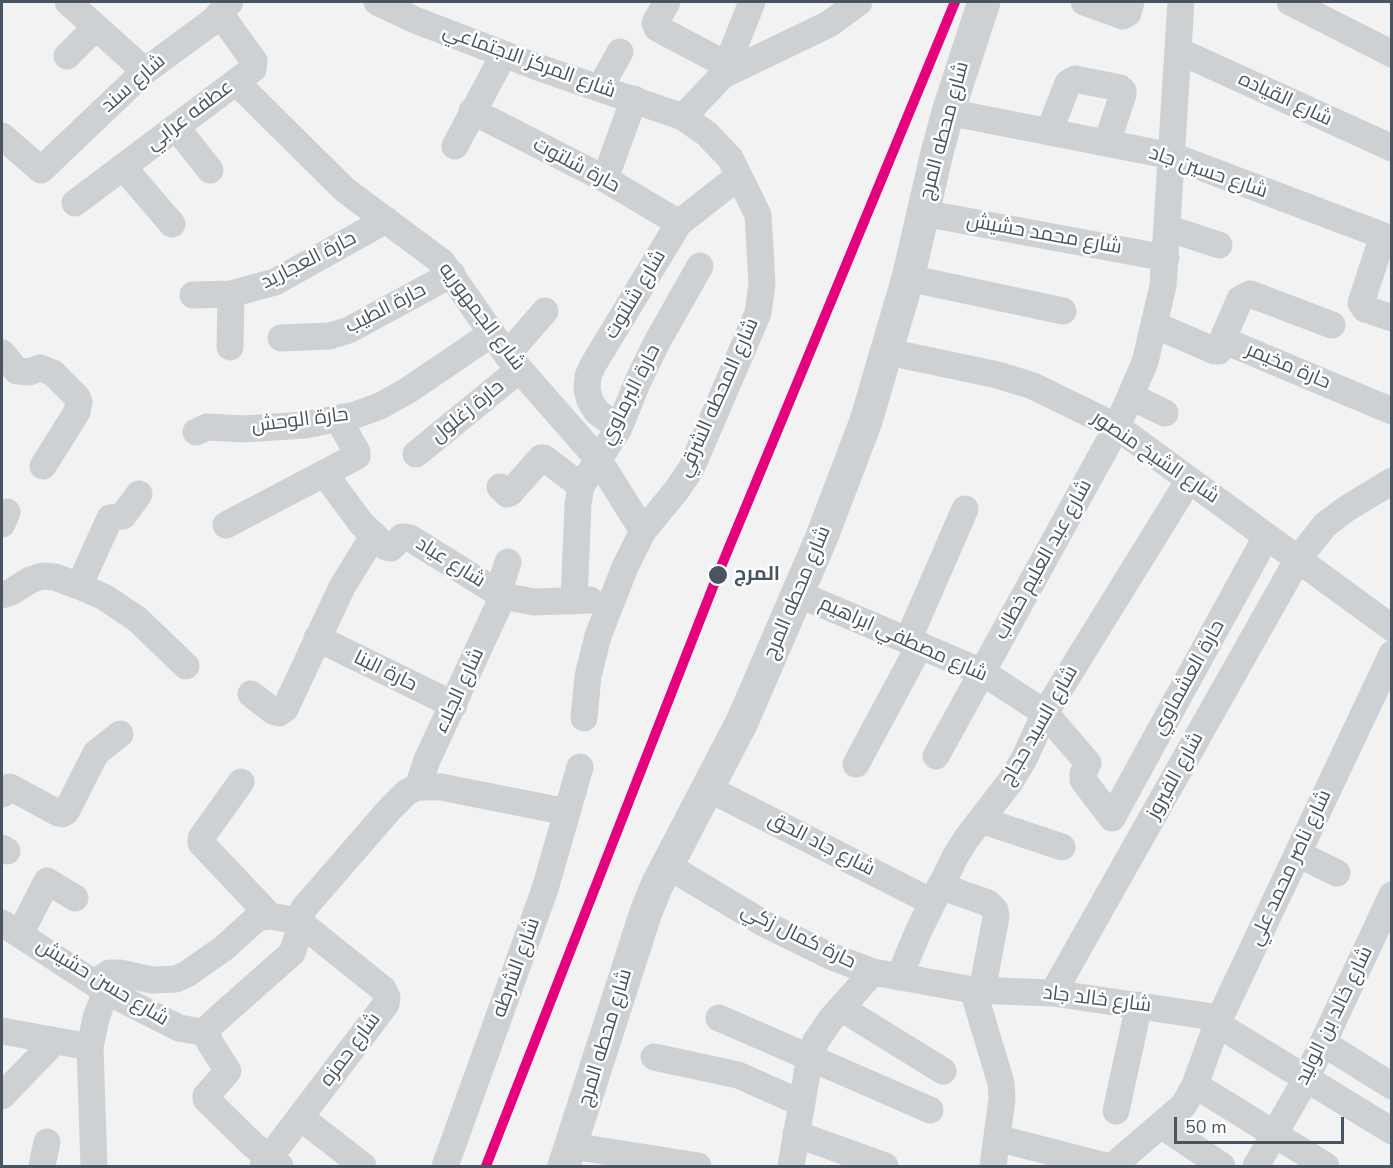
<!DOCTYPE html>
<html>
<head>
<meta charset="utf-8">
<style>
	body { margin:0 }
	#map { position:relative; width:1393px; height:1168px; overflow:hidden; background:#f3f2f2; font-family:"Nunito Sans",sans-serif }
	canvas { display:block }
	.frame { position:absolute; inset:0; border:3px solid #485560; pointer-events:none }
	.scale { position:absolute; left:1174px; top:1117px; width:170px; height:27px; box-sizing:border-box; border:3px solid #485560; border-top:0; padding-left:8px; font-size:18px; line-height:21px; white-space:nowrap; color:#485560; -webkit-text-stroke:4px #fff; paint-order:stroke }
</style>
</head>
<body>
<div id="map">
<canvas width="1393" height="1168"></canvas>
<div class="frame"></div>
<div class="scale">50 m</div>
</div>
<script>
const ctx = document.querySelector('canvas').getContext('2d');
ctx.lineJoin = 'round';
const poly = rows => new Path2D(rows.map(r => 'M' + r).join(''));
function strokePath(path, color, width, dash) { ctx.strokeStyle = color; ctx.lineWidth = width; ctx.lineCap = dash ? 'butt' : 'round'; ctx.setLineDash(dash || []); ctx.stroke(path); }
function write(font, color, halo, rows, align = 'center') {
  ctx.font = font + ' "Nunito Sans",Cairo,sans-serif'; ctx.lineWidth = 5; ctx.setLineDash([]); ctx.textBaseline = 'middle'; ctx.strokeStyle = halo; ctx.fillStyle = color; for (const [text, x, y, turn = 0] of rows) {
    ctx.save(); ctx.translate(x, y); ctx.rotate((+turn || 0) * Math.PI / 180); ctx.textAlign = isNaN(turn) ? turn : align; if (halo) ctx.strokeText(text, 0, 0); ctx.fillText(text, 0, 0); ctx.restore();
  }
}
const minor = poly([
	[68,2,145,71],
	[377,2,415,20,540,68,683,117,707,134,730,158,758,215,762,284,758,313,691,469,676,491,643,531,625,567,598,636,588,676,584,718],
	[667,2,655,23,657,28,727,65],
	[1084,2,1123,16,1128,13,1131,2],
	[1290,2,1392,54],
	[1179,51,1392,148],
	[67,56,96,27],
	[723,75,752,2],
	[236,82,345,190,442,262,507,355,598,459,643,531],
	[600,88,620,52],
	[472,111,605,179,679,223],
	[948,112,1172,156,1392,239],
	[683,117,723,75,829,24,859,2],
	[176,127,210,170],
	[1049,132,1068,83,1075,79,1120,88,1123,91,1123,94,1107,143],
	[2,136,41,170,145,71,213,21,230,2],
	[455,146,504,54],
	[123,167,172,224],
	[605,179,634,99],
	[75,203,253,69,254,61,220,14],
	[923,213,1166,258],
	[1167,228,1219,245],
	[1383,236,1361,303,1365,309,1392,318],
	[908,278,1063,311],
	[193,295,231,294,275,282,386,220],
	[1155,325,1215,351,1219,351,1225,343,1230,343,1392,411],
	[281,338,330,336,349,330,452,274],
	[1225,343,1224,336,1240,299,1250,294,1332,325],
	[230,347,231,294],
	[888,352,998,375,1033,386,1117,427,1392,628],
	[2,353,17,371,29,372,40,368,53,373,77,397,79,402,77,412,43,466],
	[507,355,545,311],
	[1132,397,1165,413],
	[619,428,597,412,590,401,587,389,588,376,593,365,679,223,739,176],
	[196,432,207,427,244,429,305,425,355,415,380,406,407,391,491,334],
	[416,454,519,370],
	[324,473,361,523,386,547,391,548,402,537,410,538,503,596,534,602,590,600],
	[500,487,507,494,510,493,541,458,544,458,581,486],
	[2,524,7,512],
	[226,525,357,456,357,452,338,419],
	[79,586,110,518,123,516,139,494],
	[498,593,508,562],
	[798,594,982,672,1045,713,1088,763,1083,774,1083,780,1112,818,1266,537],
	[2,595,11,592,30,580,42,576,55,577,79,586,104,597,137,619,186,666],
	[574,601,578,504,581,486,619,428,638,381,657,342,700,266],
	[317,638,454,705],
	[908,640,965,509],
	[251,694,273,711,279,713,285,709,342,587,374,535],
	[936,756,1117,427,1145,362,1163,286,1181,2],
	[856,764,920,645],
	[241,782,201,838,201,843,270,916],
	[418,787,427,760,503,596],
	[709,789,932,902],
	[2,794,7,788,10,787,58,813,62,814,66,812,96,753,120,734],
	[981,820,1062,847],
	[2,848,7,851],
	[1298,854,1337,873],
	[668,866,763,923,830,956,873,972,973,990,1053,993,1220,1018],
	[940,886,988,903,995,910,996,917,982,991],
	[2,923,106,991,179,1028,207,1033],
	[20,934,47,881,75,898],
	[899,977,919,930,955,857,966,839,1010,782,1024,759,1045,713,1189,480],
	[95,983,109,973,120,973,152,980,176,979,187,974,224,948,257,918,270,916,298,921],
	[973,990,1001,1083,1002,1099,993,1166],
	[1053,993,1298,559,1325,525,1346,509,1392,481],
	[841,1008,943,1071],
	[719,1018,930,1110],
	[1217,1024,1392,1131],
	[2,1031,90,1047],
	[1323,1043,1392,1086],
	[654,1057,738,1075,801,1103],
	[1195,1085,1326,1166],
	[2,1096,55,1041],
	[1116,1111,1139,1005],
	[300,1117,363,1166],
	[1161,1125,1222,1166],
	[796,1134,885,1166],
	[997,1138,1106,1166],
	[572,1146,698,1166],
	[42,1166,47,1142],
	[94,1166,90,1047,96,1018,106,991],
	[263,1166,386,1004,387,997,383,989,298,921],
	[280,1166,253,1145,206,1099,206,1096,228,1071,210,1043,207,1033,209,1027,214,1022,292,953,299,932,298,921,304,908,389,810,407,792,418,787,441,787,567,812],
	[445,1166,545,889,580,767],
	[791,1166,810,1056,816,1041,831,1019,873,972],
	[1113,1166,1184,1105,1195,1085,1217,1024,1392,654],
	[1256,1166,1306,1079,1392,895]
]);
const secondary = poly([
	[564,1166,646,912,657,885,742,722,821,539,866,421,908,278,936,157,948,112,984,2]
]);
const metro1 = poly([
	[486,1166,718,574,955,2]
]);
const markers = [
	[718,575,10,"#485560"]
];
const streetNames = [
	["شارع المركز الاجتماعي",529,62,20],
	["شارع سند",134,84,-41],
	["شارع القياده",1285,100,25],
	["عطفه عرابي",190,116,-37],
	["شارع محطه المرج",945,131,-75],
	["حارة شلتوت",576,166,28],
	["شارع حسين جاد",1208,173,19],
	["شارع محمد حشيش",1044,235,10],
	["حارة العجاريد",309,261,-27],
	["شارع شلتوت",636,295,-59],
	["حارة الطيب",386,309,-27],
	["شارع الجمهوريه",481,317,53],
	["حارة مخيمر",1288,367,23],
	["حارة البرماوي",631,395,-63],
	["شارع المحطه الشرقي",719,398,-66],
	["حارة زغلول",468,412,-39],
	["حارة الوحش",300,421,-7],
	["شارع الشيخ منصور",1155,458,34],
	["شارع عبد العليم خطاب",1044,560,-61],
	["شارع عياد",450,563,32],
	["شارع محطه المرج",798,593,-67],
	["شارع مصطفي ابراهيم",903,640,24],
	["حارة البنا",385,672,26],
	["حارة العشماوي",1189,678,-61],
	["شارع الجلاء",460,691,-65],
	["شارع السيد حجاج",1040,726,-60],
	["شارع الفيروز",1176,776,-61],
	["شارع جاد الحق",821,845,27],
	["شارع ناصر محمد علي",1291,868,-65],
	["حارة كمال زكي",798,937,26],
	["شارع الشرطه",517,968,-70],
	["شارع حسن حشيش",102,983,31],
	["شارع خالد جاد",1097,1000,7],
	["شارع خالد بن الوليد",1335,1016,-64],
	["شارع محطه المرج",606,1038,-73],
	["شارع حمزه",351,1050,-53]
];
const stopNames = [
	["المرج",734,575]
];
strokePath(minor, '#ced1d3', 27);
strokePath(secondary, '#ced1d4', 33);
strokePath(metro1, '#e5007d', 10);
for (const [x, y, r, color] of markers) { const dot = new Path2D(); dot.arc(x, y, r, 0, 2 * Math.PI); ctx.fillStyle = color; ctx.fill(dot); strokePath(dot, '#fff', 2); }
write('20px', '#485560', '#fff', streetNames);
write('bold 20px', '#485560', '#fff', stopNames, 'left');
</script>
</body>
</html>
